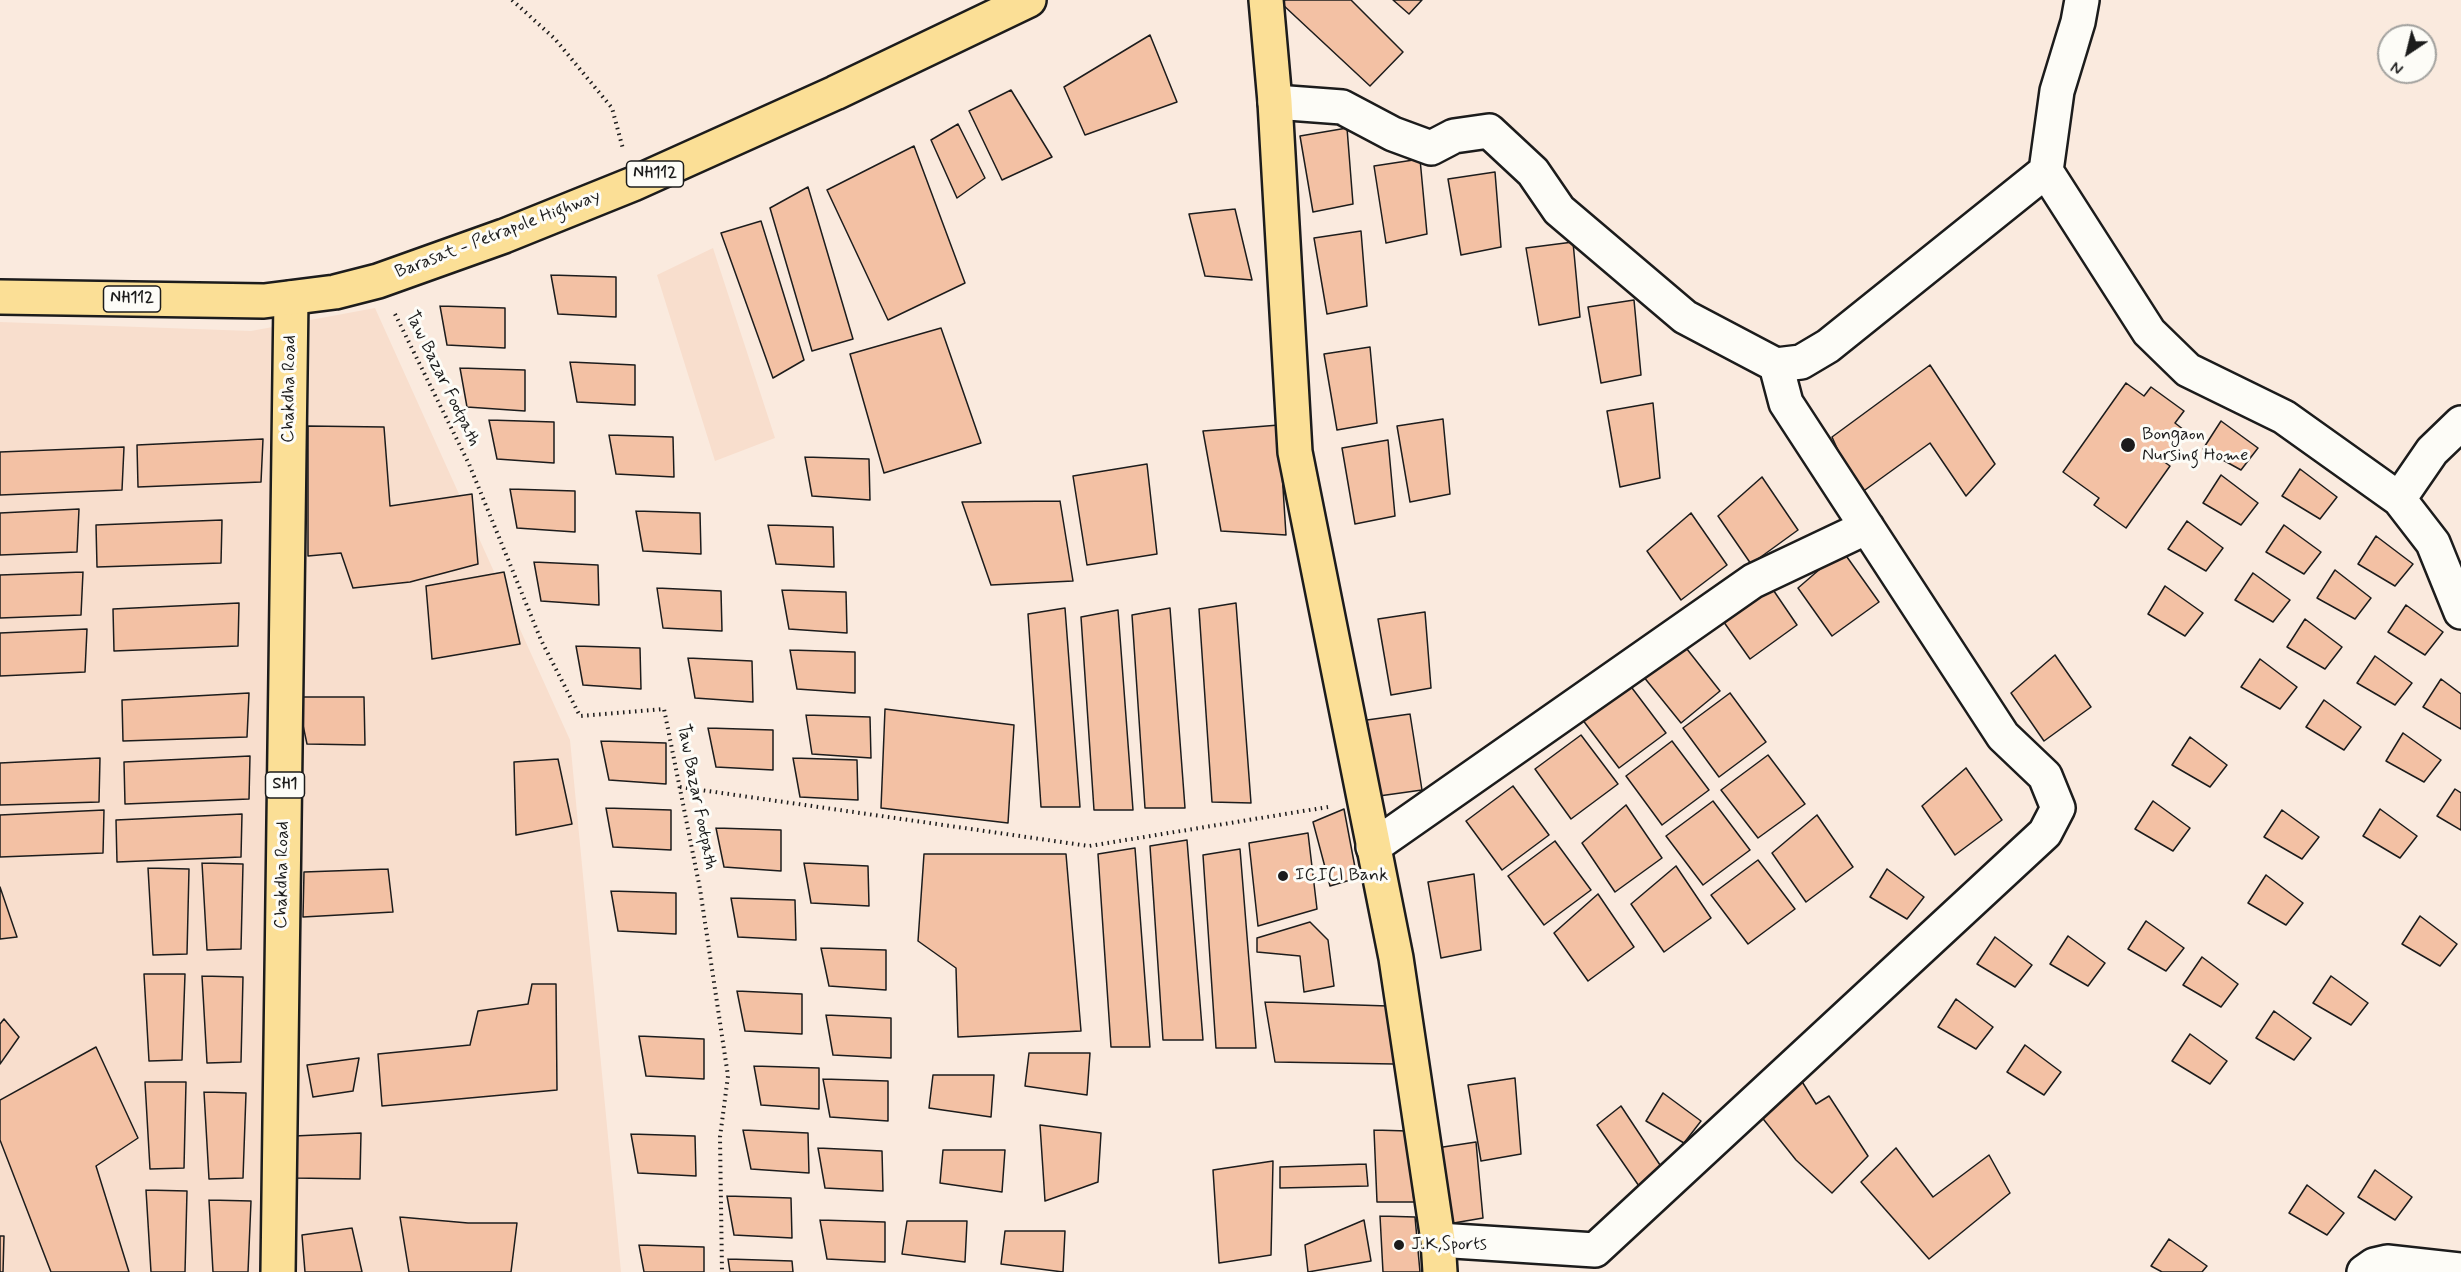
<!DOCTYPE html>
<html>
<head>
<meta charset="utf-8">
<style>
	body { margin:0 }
	#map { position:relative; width:2461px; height:1272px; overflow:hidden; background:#faeade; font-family:Mynerve,sans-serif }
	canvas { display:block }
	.north { position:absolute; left:2377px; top:24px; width:60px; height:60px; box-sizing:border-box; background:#fdfcf7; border:2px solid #a3a29f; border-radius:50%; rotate:215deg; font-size:16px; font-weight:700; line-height:24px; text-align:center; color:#1c1c1c }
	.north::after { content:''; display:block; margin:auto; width:21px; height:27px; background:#1c1c1c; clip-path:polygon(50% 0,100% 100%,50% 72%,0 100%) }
</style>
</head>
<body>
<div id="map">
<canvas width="2461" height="1272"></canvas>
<div class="north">N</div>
</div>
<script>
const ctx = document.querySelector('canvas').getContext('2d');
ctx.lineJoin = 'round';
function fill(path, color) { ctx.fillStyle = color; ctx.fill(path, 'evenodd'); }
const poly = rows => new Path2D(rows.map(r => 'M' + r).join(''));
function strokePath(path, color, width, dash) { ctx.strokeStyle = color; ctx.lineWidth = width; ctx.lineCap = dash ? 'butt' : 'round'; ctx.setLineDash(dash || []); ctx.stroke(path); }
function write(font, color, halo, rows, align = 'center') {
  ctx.font = font + ' Mynerve,sans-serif'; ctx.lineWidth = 6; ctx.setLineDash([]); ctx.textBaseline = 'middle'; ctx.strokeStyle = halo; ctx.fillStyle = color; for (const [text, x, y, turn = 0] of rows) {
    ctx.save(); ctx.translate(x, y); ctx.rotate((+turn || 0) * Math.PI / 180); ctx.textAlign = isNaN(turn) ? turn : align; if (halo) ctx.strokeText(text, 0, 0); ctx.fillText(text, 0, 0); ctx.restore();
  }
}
const built = poly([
	[713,248,775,438,715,461,657,275],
	[375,308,570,740,621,1272,0,1272,0,322,251,331]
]);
const building = poly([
	[1285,0,1351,0,1403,52,1370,86,1282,4,1285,0],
	[1393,0,1422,0,1409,14,1393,0],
	[1150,35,1177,102,1085,135,1064,87,1150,35],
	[1011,90,1052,157,1002,180,969,111,1011,90],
	[958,124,985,178,957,198,931,140,958,124],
	[1347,128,1353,204,1313,212,1300,136,1347,128],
	[914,146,965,283,888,320,827,190,914,146],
	[1420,159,1427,234,1386,243,1374,166,1420,159],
	[1495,172,1501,247,1461,255,1448,179,1495,172],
	[808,187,853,339,812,351,770,208,808,187],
	[1235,209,1252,280,1205,276,1189,214,1235,209],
	[761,221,804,360,773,378,721,233,761,221],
	[1361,231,1367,306,1327,314,1314,238,1361,231],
	[1573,242,1580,317,1539,325,1526,248,1573,242],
	[551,275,616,277,616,317,558,314,551,275],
	[1634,300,1641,375,1601,383,1588,307,1634,300],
	[440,306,505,308,505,348,447,345,440,306],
	[941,328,981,443,884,473,850,354,941,328],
	[1370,347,1377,423,1337,430,1324,354,1370,347],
	[570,362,635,365,635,405,577,402,570,362],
	[1930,365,1995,464,1966,496,1930,443,1858,495,1832,437,1930,365],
	[460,368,525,370,525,411,467,407,460,368],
	[2126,383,2144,396,2151,387,2184,411,2175,423,2184,430,2163,461,2170,466,2126,528,2094,505,2099,498,2063,472,2126,383],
	[1653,403,1660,478,1620,487,1607,411,1653,403],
	[1443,419,1450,494,1410,502,1397,426,1443,419],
	[489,420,554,422,554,463,497,459,489,420],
	[2221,421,2258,448,2241,470,2203,449,2221,421],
	[1279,425,1286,535,1221,531,1203,431,1279,425],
	[308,426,384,427,390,506,472,494,478,564,410,582,353,588,341,553,308,556,308,426],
	[609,435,673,437,674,477,616,474,609,435],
	[263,439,261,482,138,487,137,445,263,439],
	[1388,440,1395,516,1355,524,1342,448,1388,440],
	[124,447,122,490,0,495,0,452,124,447],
	[805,457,869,459,870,500,812,496,805,457],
	[1147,464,1157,554,1087,565,1073,476,1147,464],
	[2300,469,2337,497,2320,519,2282,496,2300,469],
	[2221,475,2258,503,2241,525,2203,503,2221,475],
	[1762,477,1798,530,1751,564,1718,516,1762,477],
	[510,489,575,491,575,532,517,528,510,489],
	[1060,501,1073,581,991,585,962,502,1060,501],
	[79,509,77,552,0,555,0,513,79,509],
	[636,511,700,513,701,554,643,551,636,511],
	[1691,513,1727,565,1681,600,1647,551,1691,513],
	[222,520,221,563,97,567,96,525,222,520],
	[2187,521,2223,548,2206,571,2168,549,2187,521],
	[768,525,833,527,834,567,776,564,768,525],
	[2284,525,2321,552,2304,574,2266,552,2284,525],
	[2376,536,2413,564,2395,586,2358,564,2376,536],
	[1842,550,1879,602,1832,636,1798,588,1842,550],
	[534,562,598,565,599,605,541,601,534,562],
	[2335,570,2371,598,2355,619,2317,598,2335,570],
	[83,572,81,615,0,618,0,575,83,572],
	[504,572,520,644,432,659,426,586,504,572],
	[1761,572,1797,625,1750,659,1716,611,1761,572],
	[2253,573,2290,600,2273,622,2235,600,2253,573],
	[2165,586,2203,613,2185,636,2148,614,2165,586],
	[657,588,721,591,722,631,663,628,657,588],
	[782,590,846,592,847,633,789,629,782,590],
	[239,603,238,646,114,651,113,609,239,603],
	[1236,603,1251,803,1212,802,1199,609,1236,603],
	[2406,605,2443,632,2425,655,2388,632,2406,605],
	[1065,608,1080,807,1041,807,1028,614,1065,608],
	[1170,608,1185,808,1145,808,1132,615,1170,608],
	[1118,610,1133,810,1094,810,1081,617,1118,610],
	[1425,612,1431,688,1391,695,1378,619,1425,612],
	[2305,619,2342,647,2325,669,2287,647,2305,619],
	[87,629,85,672,0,676,0,633,87,629],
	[1683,644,1720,691,1681,723,1643,676,1683,644],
	[576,646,640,648,641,689,583,685,576,646],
	[790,650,855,652,855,693,797,689,790,650],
	[2055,655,2091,707,2044,741,2011,693,2055,655],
	[2375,656,2412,683,2395,705,2357,683,2375,656],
	[688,658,752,661,753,702,695,698,688,658],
	[2260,659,2297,687,2280,709,2241,687,2260,659],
	[2441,679,2461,694,2461,729,2423,707,2441,679],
	[1629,684,1666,733,1619,768,1582,719,1629,684],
	[249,693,247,737,123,741,122,700,249,693],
	[1730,693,1766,742,1719,777,1683,728,1730,693],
	[297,697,364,697,365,745,307,744,297,697],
	[2324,700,2361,727,2344,750,2306,727,2324,700],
	[885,709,1014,725,1008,823,881,808,885,709],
	[1410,714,1422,790,1379,796,1367,720,1410,714],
	[806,715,870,717,871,758,812,754,806,715],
	[708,728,773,730,773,770,716,767,708,728],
	[2403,733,2441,760,2424,782,2386,761,2403,733],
	[1581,735,1618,784,1571,819,1535,769,1581,735],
	[2190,737,2227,765,2210,787,2172,765,2190,737],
	[601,741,666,743,666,784,609,780,601,741],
	[1672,741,1709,790,1662,825,1626,776,1672,741],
	[1768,755,1805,804,1758,838,1721,790,1768,755],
	[250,756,249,799,125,804,124,762,250,756],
	[100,758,99,802,0,805,0,763,100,758],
	[793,758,857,760,858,800,800,797,793,758],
	[558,759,572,824,516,835,514,762,558,759],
	[1966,768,2002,820,1955,855,1922,806,1966,768],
	[1513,786,1549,835,1502,870,1466,821,1513,786],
	[2455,789,2461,793,2461,830,2437,816,2455,789],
	[1713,801,1750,850,1703,885,1666,836,1713,801],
	[2153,801,2190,828,2173,851,2135,829,2153,801],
	[1626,805,1662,858,1615,892,1582,843,1626,805],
	[606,808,671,810,671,850,613,847,606,808],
	[1344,809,1357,878,1330,886,1313,822,1344,809],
	[2380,809,2417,836,2400,858,2363,836,2380,809],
	[104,810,103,853,0,857,0,815,104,810],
	[2282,810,2319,837,2302,859,2264,837,2282,810],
	[242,814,241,857,117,862,116,820,242,814],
	[1817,815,1853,867,1806,902,1772,853,1817,815],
	[716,828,781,830,781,871,724,867,716,828],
	[1308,833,1317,909,1258,926,1249,843,1308,833],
	[1187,840,1203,1040,1163,1040,1150,846,1187,840],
	[1555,841,1591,890,1544,925,1508,876,1555,841],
	[1135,848,1150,1047,1111,1047,1098,854,1135,848],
	[1240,849,1256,1048,1216,1048,1203,855,1240,849],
	[924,854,1066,854,1081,1031,958,1037,956,968,918,941,924,854],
	[1758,860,1795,909,1748,944,1711,895,1758,860],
	[202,863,243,864,241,949,207,950,202,863],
	[804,863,868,866,869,906,811,903,804,863],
	[1676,866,1711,918,1664,952,1631,904,1676,866],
	[148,868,189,869,187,954,153,955,148,868],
	[388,869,393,912,303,917,304,872,388,869],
	[1887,869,1924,897,1907,919,1870,897,1887,869],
	[1474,874,1481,950,1441,958,1428,882,1474,874],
	[2266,875,2303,903,2286,925,2248,903,2266,875],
	[0,887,17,937,0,939,0,887],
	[611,891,676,893,676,934,618,931,611,891],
	[1598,894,1634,947,1588,981,1554,933,1598,894],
	[731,898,795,900,796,940,738,937,731,898],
	[2420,916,2457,944,2440,966,2402,944,2420,916],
	[2146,921,2184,948,2166,971,2128,949,2146,921],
	[1310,922,1328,940,1334,986,1304,992,1300,956,1257,952,1257,938,1310,922],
	[2068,936,2105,963,2088,986,2050,964,2068,936],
	[1995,937,2032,965,2015,987,1977,964,1995,937],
	[821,948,886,950,886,990,829,986,821,948],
	[2202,957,2238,984,2221,1007,2183,985,2202,957],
	[144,974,185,974,182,1060,149,1061,144,974],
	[202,976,243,977,241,1062,207,1063,202,976],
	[2331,976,2368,1003,2351,1025,2313,1003,2331,976],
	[532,984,556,984,557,1090,382,1106,378,1054,470,1045,478,1011,528,1004,532,984],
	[737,991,802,994,802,1034,745,1031,737,991],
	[1956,999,1993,1027,1976,1049,1938,1027,1956,999],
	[1265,1002,1388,1006,1394,1064,1275,1062,1265,1002],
	[2274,1011,2311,1038,2294,1060,2256,1038,2274,1011],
	[826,1015,891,1018,891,1058,833,1055,826,1015],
	[4,1019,19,1037,0,1064,0,1024,4,1019],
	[2190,1034,2227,1061,2210,1084,2172,1061,2190,1034],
	[639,1036,704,1039,704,1079,646,1076,639,1036],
	[2025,1045,2061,1072,2044,1095,2007,1072,2025,1045],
	[96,1047,138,1138,96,1166,129,1272,51,1272,0,1140,0,1100,96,1047],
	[1029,1053,1090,1053,1087,1095,1025,1086,1029,1053],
	[359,1058,353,1091,313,1097,307,1065,359,1058],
	[754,1066,819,1068,819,1109,761,1105,754,1066],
	[933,1075,994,1075,991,1117,929,1108,933,1075],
	[1515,1078,1521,1154,1481,1161,1468,1085,1515,1078],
	[823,1079,888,1081,888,1121,830,1117,823,1079],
	[1801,1080,1816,1104,1829,1096,1868,1156,1832,1193,1796,1160,1760,1115,1801,1080],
	[145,1082,186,1082,184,1168,150,1169,145,1082],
	[204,1092,246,1093,243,1178,209,1179,204,1092],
	[1663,1093,1701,1121,1684,1143,1646,1121,1663,1093],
	[1621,1106,1664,1171,1639,1186,1597,1125,1621,1106],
	[1040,1125,1101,1133,1098,1182,1045,1201,1040,1125],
	[743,1130,808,1133,809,1173,751,1169,743,1130],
	[1374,1130,1408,1131,1414,1202,1377,1202,1374,1130],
	[361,1133,360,1179,294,1178,294,1136,361,1133],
	[631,1134,695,1136,696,1176,638,1173,631,1134],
	[1476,1142,1483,1218,1442,1225,1430,1149,1476,1142],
	[818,1148,882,1151,883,1191,825,1188,818,1148],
	[1896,1148,1933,1197,1989,1155,2010,1193,1929,1259,1861,1182,1896,1148],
	[943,1150,1005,1150,1002,1192,940,1183,943,1150],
	[1273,1161,1271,1255,1219,1263,1213,1170,1273,1161],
	[1366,1164,1368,1186,1280,1188,1280,1167,1366,1164],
	[2375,1170,2412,1197,2395,1220,2358,1197,2375,1170],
	[2307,1185,2344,1213,2327,1235,2289,1213,2307,1185],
	[146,1190,187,1191,185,1272,151,1272,146,1190],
	[727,1196,791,1198,792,1238,734,1235,727,1196],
	[209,1200,251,1201,248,1272,213,1272,209,1200],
	[1380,1216,1415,1217,1420,1272,1383,1272,1380,1216],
	[400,1217,468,1223,517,1223,511,1272,409,1272,400,1217],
	[820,1220,885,1222,885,1262,827,1259,820,1220],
	[1364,1220,1371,1261,1308,1272,1305,1245,1364,1220],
	[907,1221,967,1221,965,1262,902,1254,907,1221],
	[352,1228,362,1272,305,1272,302,1235,352,1228],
	[1005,1231,1065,1231,1063,1272,1001,1264,1005,1231],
	[0,1236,4,1236,3,1272,0,1272,0,1236],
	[2169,1239,2207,1266,2202,1272,2162,1272,2151,1266,2169,1239],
	[639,1245,704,1247,704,1272,644,1272,639,1245],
	[728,1259,792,1261,793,1272,730,1272,728,1259]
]);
const path = poly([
	[512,0,555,39,612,108,623,149],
	[395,314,469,464,541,640,580,716,664,709,700,889,728,1076,720,1137,722,1272],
	[680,787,1089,846,1328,807]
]);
const minor = poly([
	[2082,0,2078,22,2057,91,2046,171,2149,332,2188,370,2284,417,2399,499,2433,543,2461,612],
	[1275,102,1342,107,1393,134,1431,148,1454,136,1489,131,1533,172,1559,210,1685,317,1776,365,1801,362,1828,346,2046,171],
	[2399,499,2432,451,2461,423],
	[1373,847,1753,581,1867,527],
	[1438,1240,1595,1250,2045,833,2058,808,2045,776,2003,736,1786,403,1776,365],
	[2364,1272,2374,1265,2387,1262,2461,1270]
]);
const primary = poly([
	[1266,0,1275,102,1295,452,1396,958,1438,1240,1440,1272],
	[278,1272,291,298]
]);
const trunk = poly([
	[0,297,264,301,335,292,378,281,504,236,633,184,835,93,1029,0]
]);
const markers = [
	[2128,445,8,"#1c1c1c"],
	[1283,876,6,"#1c1c1c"],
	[1399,1245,6,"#1c1c1c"]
];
const shields = [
	[655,174,57],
	[132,299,57],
	[285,785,39]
];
const shieldNames = [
	["NH112",655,174],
	["NH112",132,299],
	["SH1",285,785]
];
const streetNames = [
	["Barasat - Petrapole Highway",498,235,-21],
	["Taw Bazar Footpath",442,379,64],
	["Chakdha Road",290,389,-89],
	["Taw Bazar Footpath",696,797,79],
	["Chakdha Road",283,875,-89]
];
const poiNames = [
	["Bongaon",2142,435],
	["Nursing Home",2142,456],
	["ICICI Bank",1295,876],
	["J.K,Sports",1411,1245]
];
fill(built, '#f8decd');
fill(building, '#f3c1a4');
strokePath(building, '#1c1c1c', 1.5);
strokePath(minor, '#1c1c1c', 38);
strokePath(primary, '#1c1c1c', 38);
strokePath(trunk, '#1c1c1c', 38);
strokePath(path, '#1c1c1c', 4, [1.5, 4.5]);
strokePath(minor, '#fdfcf7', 33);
strokePath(primary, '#fbdf96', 33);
strokePath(trunk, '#fbdf96', 33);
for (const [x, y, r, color] of markers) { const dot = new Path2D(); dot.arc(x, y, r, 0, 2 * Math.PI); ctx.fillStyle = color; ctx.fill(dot); strokePath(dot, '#fdfcf7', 2); }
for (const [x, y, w] of shields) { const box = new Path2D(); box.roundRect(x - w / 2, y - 13, w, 26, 4.5); ctx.fillStyle = '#fdfcf7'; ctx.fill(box); strokePath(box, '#1c1c1c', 1.5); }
write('bold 16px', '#1c1c1c', null, shieldNames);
write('18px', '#1c1c1c', '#fdfcf7', streetNames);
write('18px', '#1c1c1c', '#fdfcf7', poiNames, 'left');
</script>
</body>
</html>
